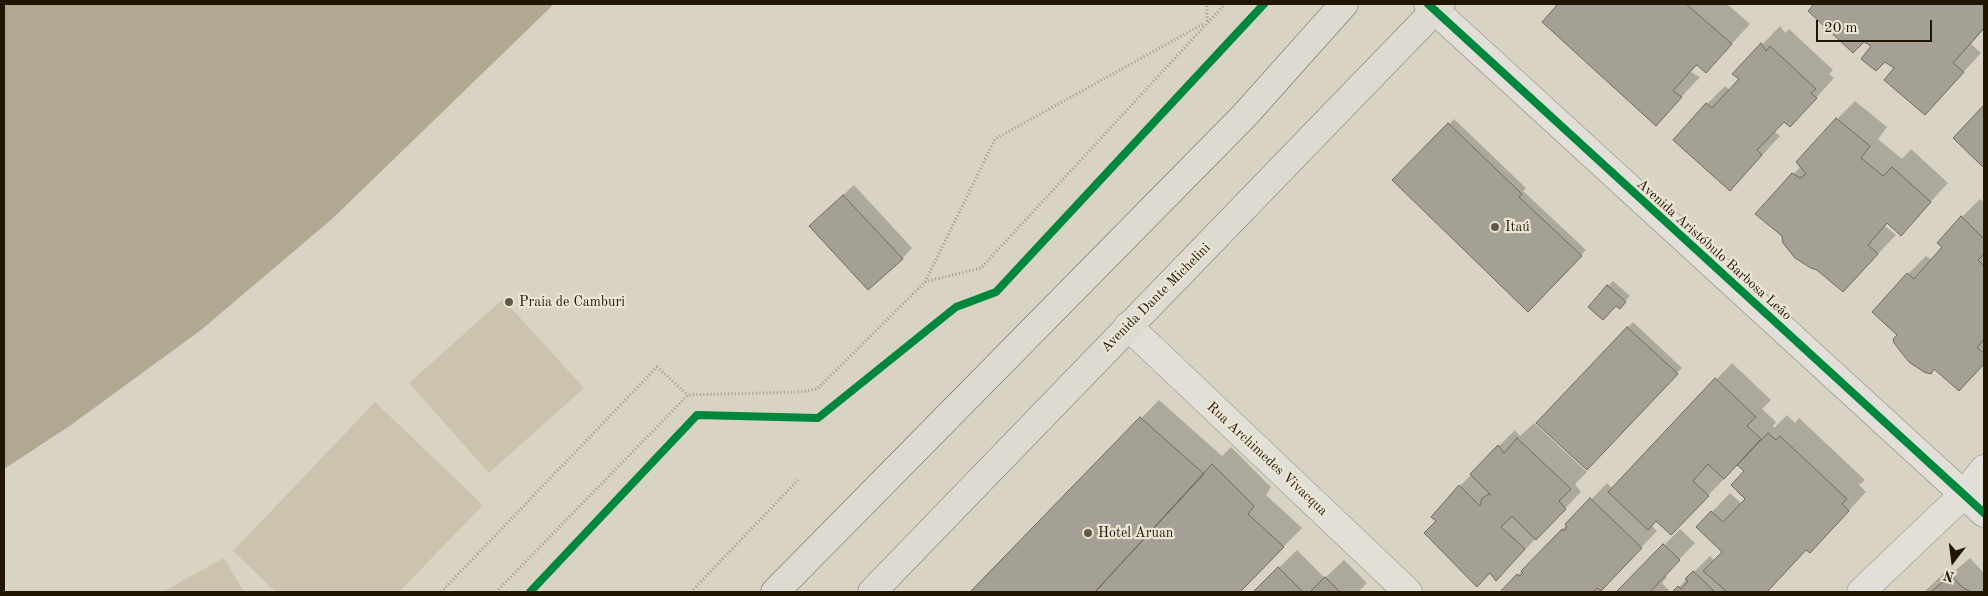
<!DOCTYPE html>
<html>
<head>
<meta charset="utf-8">
<style>
	body { margin:0 }
	#map { position:relative; width:1988px; height:596px; overflow:hidden; background:#d9d3c4; font-family:"Old Standard TT",serif }
	canvas { display:block }
	.frame { position:absolute; inset:0; border:5px solid #211504; pointer-events:none }
	.north { position:absolute; left:1928px; top:536px; width:50px; height:50px; -webkit-text-stroke:4px #ece5d3; paint-order:stroke; rotate:195deg; font-size:14px; font-weight:700; line-height:20px; text-align:center; color:#211504 }
	.north::after { content:''; display:block; margin:auto; width:18px; height:22px; background:#211504; clip-path:polygon(50% 0,100% 100%,50% 72%,0 100%) }
	.scale { position:absolute; left:1816px; top:20px; width:116px; height:22px; box-sizing:border-box; border:2px solid #211504; border-top:0; padding-left:6px; font-size:15px; line-height:18px; white-space:nowrap; color:#211504; -webkit-text-stroke:4px #ece5d3; paint-order:stroke }
</style>
</head>
<body>
<div id="map">
<canvas width="1988" height="596"></canvas>
<div class="frame"></div>
<div class="north">N</div>
<div class="scale">20 m</div>
</div>
<script>
const ctx = document.querySelector('canvas').getContext('2d');
ctx.lineJoin = 'round';
function fill(path, color) { ctx.fillStyle = color; ctx.fill(path, 'evenodd'); }
const poly = rows => new Path2D(rows.map(r => 'M' + r).join(''));
function strokePath(path, color, width, dash) { ctx.strokeStyle = color; ctx.lineWidth = width; ctx.lineCap = dash ? 'butt' : 'round'; ctx.setLineDash(dash || []); ctx.stroke(path); }
function write(font, color, halo, rows, align = 'center') {
  ctx.font = font + ' "Old Standard TT",serif'; ctx.lineWidth = 4.5; ctx.setLineDash([]); ctx.textBaseline = 'middle'; ctx.strokeStyle = halo; ctx.fillStyle = color; for (const [text, x, y, turn = 0] of rows) {
    ctx.save(); ctx.translate(x, y); ctx.rotate((+turn || 0) * Math.PI / 180); ctx.textAlign = isNaN(turn) ? turn : align; if (halo) ctx.strokeText(text, 0, 0); ctx.fillText(text, 0, 0); ctx.restore();
  }
}
const green = poly([
	[503,299,584,388,489,473,409,383],
	[375,402,483,505,399,592,276,592,233,551],
	[224,558,244,592,162,592]
]);
const water = poly([
	[4,4,554,4,332,219,201,330,71,425,4,469]
]);
const shadow = poly([
	[1560,4,1727,4,1750,24,1706,72,1698,64,1691,72,1700,77,1656,124,1544,22],
	[1816,4,1984,4,1984,29,1971,44,1981,53,1925,114,1896,67,1873,46,1810,11],
	[1780,26,1785,33,1789,29,1833,70,1829,74,1834,78,1808,107,1784,120,1774,131,1780,136,1730,190,1707,104,1725,86,1730,90,1740,79,1734,74],
	[1855,101,1887,127,1878,139,1902,159,1911,149,1948,183,1901,234,1888,223,1885,226,1896,235,1861,272,1783,235,1757,214,1801,166,1837,119],
	[1984,107,1984,166,1955,138],
	[1454,119,1526,188,1523,191,1586,250,1528,310,1394,180],
	[854,185,912,248,902,259,821,216],
	[1980,199,1984,203,1984,363,1977,371,1899,335,1908,274,1926,256,1932,260,1944,247,1962,217],
	[1613,281,1630,296,1620,307,1608,286],
	[1633,322,1682,368,1587,468,1538,422],
	[1732,363,1771,400,1762,409,1776,422,1773,426,1774,428,1787,415,1795,423,1799,418,1865,480,1859,485,1866,492,1828,533,1807,549,1766,592,1674,592,1710,556,1715,561,1723,552,1698,527,1730,493,1742,504,1747,498,1746,471,1738,464,1687,518,1656,520,1651,525,1657,531,1598,592,1502,592,1607,483,1613,489],
	[1159,400,1222,456,1231,447,1271,487,1266,495,1302,528,1239,592,970,592],
	[1534,423,1587,472,1575,484,1581,492,1512,563,1438,521,1460,486,1499,446,1515,430,1520,436],
	[1680,529,1695,543,1664,575,1667,577,1662,583,1671,592,1618,592],
	[1297,550,1325,578,1344,560,1367,583,1358,592,1254,592],
	[1970,558,1984,573,1984,592,1924,592,1945,572,1949,576]
]);
const building = poly([
	[1558,4,1686,4,1732,44,1706,73,1697,65,1694,67,1673,91,1682,97,1656,126,1542,22,1558,4],
	[1814,4,1984,4,1984,28,1953,63,1964,72,1925,115,1884,80,1894,68,1885,62,1876,71,1861,59,1871,46,1864,42,1853,53,1808,11,1814,4],
	[1761,43,1766,51,1770,46,1816,89,1811,93,1817,98,1790,127,1784,122,1757,150,1762,155,1730,191,1673,140,1706,103,1712,108,1739,79,1732,74,1761,43],
	[1984,105,1984,168,1953,138,1984,105],
	[1836,118,1870,146,1861,158,1883,176,1892,167,1931,202,1901,236,1887,223,1868,245,1878,254,1843,292,1817,270,1811,268,1795,258,1783,243,1782,236,1755,214,1792,173,1800,178,1806,174,1796,162,1836,118],
	[1448,123,1522,194,1519,197,1582,256,1528,312,1392,180,1448,123],
	[843,195,903,259,868,290,809,226,843,195],
	[1961,216,1984,239,1984,254,1978,260,1984,266,1984,339,1977,348,1984,353,1984,364,1959,391,1934,369,1931,374,1924,372,1909,362,1894,343,1893,339,1897,335,1872,312,1907,273,1914,279,1942,247,1937,243,1961,216],
	[1607,285,1626,302,1620,309,1616,306,1603,320,1588,307,1607,285],
	[1627,327,1678,374,1587,470,1536,423,1627,327],
	[1715,378,1756,417,1747,426,1761,439,1724,479,1708,464,1693,481,1709,496,1671,535,1656,521,1648,530,1608,492,1715,378],
	[1140,417,1204,474,1095,592,970,592,1140,417],
	[1768,433,1776,440,1780,436,1847,499,1842,504,1849,511,1810,553,1806,550,1767,592,1727,592,1703,571,1722,552,1696,527,1711,511,1723,522,1745,499,1731,485,1744,471,1737,465,1768,433],
	[1517,438,1571,489,1559,501,1566,509,1536,540,1512,516,1501,527,1525,549,1496,581,1490,573,1477,587,1424,533,1436,521,1431,517,1459,485,1480,506,1482,498,1489,494,1491,495,1470,474,1498,445,1504,453,1517,438],
	[1212,464,1254,506,1248,514,1284,547,1240,592,1095,592,1212,464],
	[1590,498,1642,548,1601,591,1597,588,1593,592,1500,592,1517,574,1520,576,1523,573,1521,571,1562,529,1564,531,1567,527,1565,524,1590,498],
	[1663,544,1680,560,1650,592,1616,592,1663,544],
	[1278,567,1303,592,1253,592,1278,567],
	[1693,571,1715,592,1672,592,1678,586,1681,589,1688,581,1685,579,1693,571],
	[1951,575,1962,587,1971,592,1931,592,1951,575],
	[1325,577,1340,592,1310,592,1325,577]
]);
const path = poly([
	[1207,21,1207,4],
	[925,282,995,139,1203,24],
	[441,592,657,367,688,395],
	[496,592,688,395,799,392,817,389,925,282,981,268,1225,4],
	[691,592,798,480]
]);
const minor = poly([
	[1428,4,1984,513],
	[1128,326,1408,592],
	[1861,592,1964,494,1984,469]
]);
const major = poly([
	[775,592,1244,116,1344,4],
	[872,592,1441,4]
]);
const cycleway = poly([
	[1428,4,1984,513],
	[530,592,697,415,818,418,956,307,996,292,1264,4]
]);
const markers = [
	[1495,227,5,"#615847"],
	[509,302,5,"#615847"],
	[1088,533,5,"#615847"]
];
const poiNames = [
	["Itaú",1505,227],
	["Praia de Camburi",519,302],
	["Hotel Aruan",1098,533]
];
const streetNames = [
	["Avenida Aristóbulo Barbosa Leão",1714,250,42],
	["Avenida Dante Michelini",1156,298,-45],
	["Rua Archimedes Vivacqua",1267,459,43]
];
fill(green, '#ccc3ae');
fill(water, '#b1a892');
fill(shadow, '#0003');
fill(building, '#a5a095');
strokePath(building, '#6f695f', 1);
strokePath(minor, '#898479', 29);
strokePath(major, '#6f695f', 29);
strokePath(path, '#9d9992', 3, [1, 2.5]);
strokePath(minor, '#e2dfd8', 28);
strokePath(major, '#dddad1', 28);
strokePath(cycleway, '#00873e', 8);
for (const [x, y, r, color] of markers) { const dot = new Path2D(); dot.arc(x, y, r, 0, 2 * Math.PI); ctx.fillStyle = color; ctx.fill(dot); strokePath(dot, '#ece5d3', 2); }
write('14px', '#211504', '#ece5d3', poiNames, 'left');
write('14px', '#211504', '#ece5d3', streetNames);
</script>
</body>
</html>
